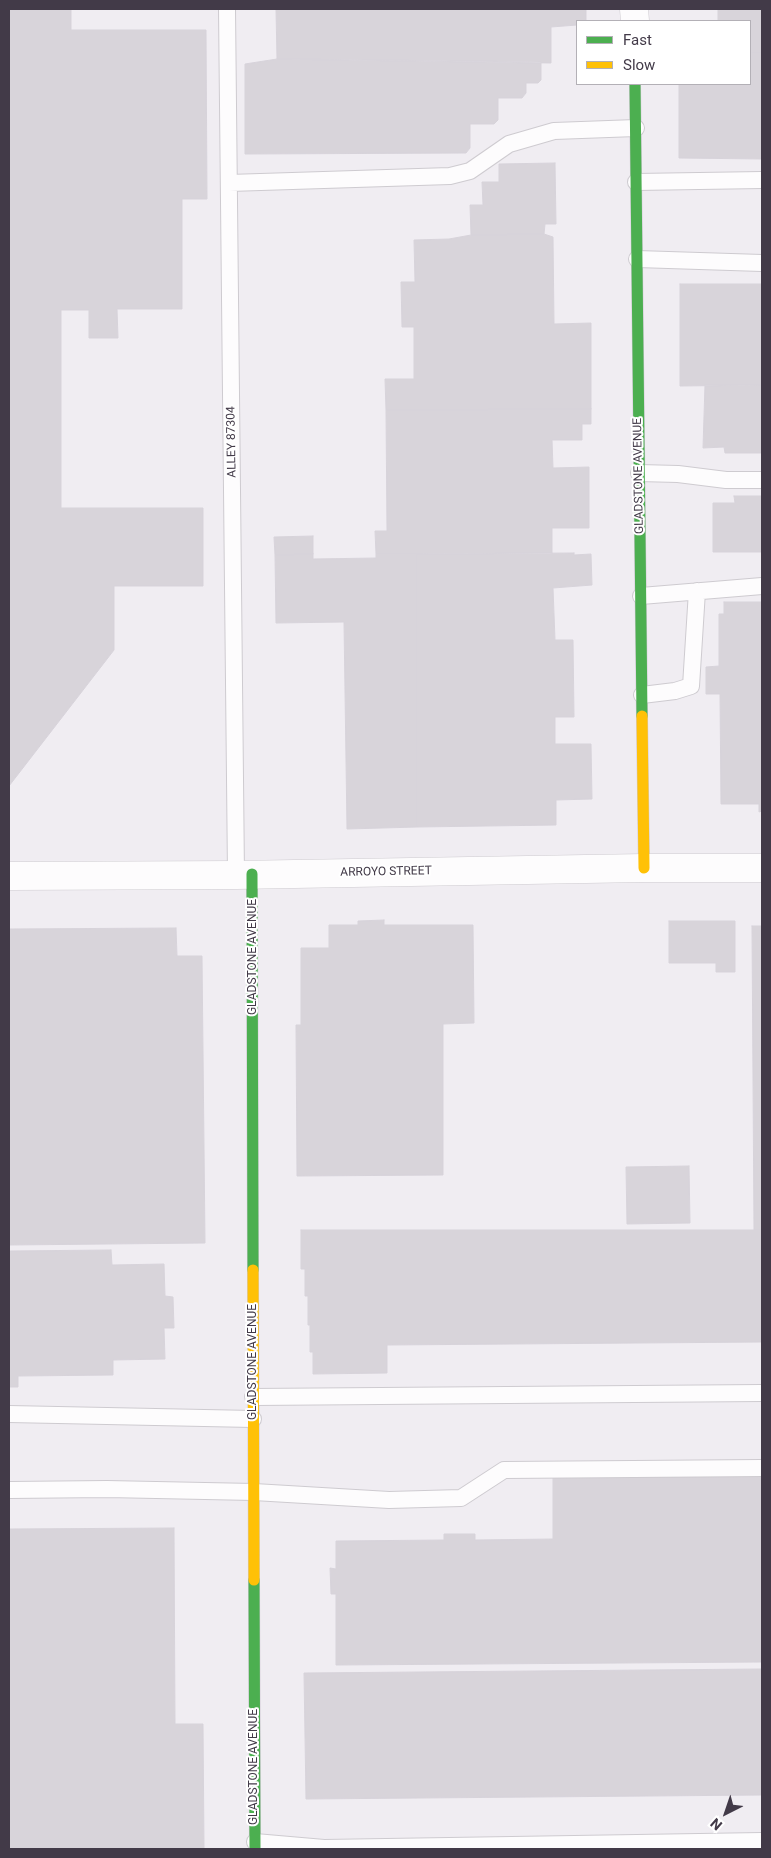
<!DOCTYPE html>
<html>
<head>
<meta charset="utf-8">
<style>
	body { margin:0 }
	#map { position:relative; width:771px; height:1858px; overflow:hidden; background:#f0edf2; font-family:Roboto,sans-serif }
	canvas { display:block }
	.frame { position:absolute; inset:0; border:10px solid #423a48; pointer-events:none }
	.legend { position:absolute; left:576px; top:20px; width:175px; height:65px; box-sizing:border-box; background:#fff; border:1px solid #b3b0b6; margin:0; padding:6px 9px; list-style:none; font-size:15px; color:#423a48 }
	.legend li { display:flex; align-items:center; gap:10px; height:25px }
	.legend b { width:25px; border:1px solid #b3b0b6 }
	.north { position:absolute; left:701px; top:1788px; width:50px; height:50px; -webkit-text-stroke:4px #fff; paint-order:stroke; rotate:221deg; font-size:14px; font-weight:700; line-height:20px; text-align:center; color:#423a48 }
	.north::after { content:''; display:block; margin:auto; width:18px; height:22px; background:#423a48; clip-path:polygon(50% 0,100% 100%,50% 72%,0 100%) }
</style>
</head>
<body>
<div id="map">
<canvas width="771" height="1858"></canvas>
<div class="frame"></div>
<ul class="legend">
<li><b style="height:6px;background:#4caf50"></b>Fast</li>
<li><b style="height:6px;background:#ffc107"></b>Slow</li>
</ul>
<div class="north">N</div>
</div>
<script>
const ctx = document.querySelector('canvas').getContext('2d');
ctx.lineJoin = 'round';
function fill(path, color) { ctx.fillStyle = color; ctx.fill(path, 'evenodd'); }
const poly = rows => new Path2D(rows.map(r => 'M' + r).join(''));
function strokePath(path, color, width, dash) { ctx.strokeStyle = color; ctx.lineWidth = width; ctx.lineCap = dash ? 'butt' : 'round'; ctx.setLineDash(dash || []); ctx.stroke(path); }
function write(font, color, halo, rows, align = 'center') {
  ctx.font = font + ' Roboto,sans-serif'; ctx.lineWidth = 4; ctx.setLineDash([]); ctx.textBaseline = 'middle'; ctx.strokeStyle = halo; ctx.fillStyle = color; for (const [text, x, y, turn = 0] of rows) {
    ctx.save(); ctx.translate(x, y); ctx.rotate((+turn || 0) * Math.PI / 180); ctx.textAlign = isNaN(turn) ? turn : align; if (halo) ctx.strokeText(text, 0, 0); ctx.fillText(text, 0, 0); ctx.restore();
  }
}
const building = poly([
	[9,9,71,9,71,30,206,30,207,199,182,199,182,309,117,309,118,338,89,338,89,310,61,310,61,508,203,508,203,586,114,586,114,650,9,786,9,9],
	[276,9,586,9,586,21,577,21,577,25,551,27,551,63,277,59,276,9],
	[718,9,762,9,762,53,750,53,750,21,718,21,718,9],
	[750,53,762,53,762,159,679,158,679,84,750,84,750,53],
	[277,59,541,62,541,80,538,83,526,83,526,93,522,98,498,98,498,120,494,124,470,124,470,148,466,153,245,154,245,64,277,59],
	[555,163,556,224,545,224,544,234,471,235,470,205,483,205,482,182,499,182,499,164,555,163],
	[544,234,553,237,554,324,591,323,591,409,386,410,385,379,414,379,414,327,402,327,401,282,415,282,414,240,449,239,471,235,544,234],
	[680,284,762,284,762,385,680,386,680,284],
	[705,385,762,385,762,453,725,453,724,447,703,448,705,385],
	[591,409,591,424,582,424,582,440,552,440,553,468,589,467,589,528,552,528,552,554,376,554,375,531,387,531,386,410,591,409],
	[734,496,762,496,762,552,713,552,713,503,735,503,734,496],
	[313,536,313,554,275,555,274,537,313,536],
	[574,553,574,555,591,554,592,585,553,588,555,640,573,640,574,717,555,717,555,744,591,744,592,799,556,800,556,825,417,827,417,554,574,553],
	[313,554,313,559,376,558,376,554,417,554,417,827,347,829,344,622,276,623,275,555,313,554],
	[724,602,762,602,762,811,759,812,759,804,721,804,720,694,706,694,706,667,719,666,719,614,724,614,724,602],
	[384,920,384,925,473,925,474,1023,443,1024,443,1175,297,1176,296,1025,301,1025,301,948,329,948,329,925,358,925,358,921,384,920],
	[669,921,735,921,735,972,716,972,716,963,669,963,669,921],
	[752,926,762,926,762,1230,754,1230,752,926],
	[176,928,177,956,202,956,205,1243,9,1245,9,929,176,928],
	[689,1166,690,1223,627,1224,626,1167,689,1166],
	[301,1230,762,1230,762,1342,387,1345,387,1373,313,1374,313,1352,310,1352,310,1325,308,1325,308,1296,305,1296,305,1269,301,1269,301,1230],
	[111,1250,112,1265,164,1264,165,1296,173,1297,174,1328,164,1328,165,1359,113,1360,113,1375,18,1376,18,1387,9,1387,9,1251,111,1250],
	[762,1474,762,1662,336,1665,336,1594,331,1594,330,1568,336,1569,336,1541,444,1540,444,1534,475,1534,475,1540,553,1539,553,1475,762,1474],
	[174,1528,175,1724,203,1724,204,1849,9,1849,9,1529,174,1528],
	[762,1669,762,1795,306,1799,304,1673,762,1669]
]);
const lane = poly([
	[227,9,236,875],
	[636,182,762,180],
	[229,183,450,176,470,171,509,144,554,131,636,128],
	[637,259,762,263],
	[639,473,678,474,726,480,762,480],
	[641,596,762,586],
	[642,695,675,691,691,686,697,591],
	[253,1397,762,1393],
	[9,1414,253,1419],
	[9,1490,107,1489,254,1492,389,1500,461,1498,504,1470,762,1468],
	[255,1842,324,1848,762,1841]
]);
const street = poly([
	[634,9,635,21],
	[9,876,236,875,644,868,762,868]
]);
const fast = poly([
	[635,84,642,716],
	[252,874,253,1270],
	[254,1580,255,1849]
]);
const slow = poly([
	[642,716,644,868],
	[253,1270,254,1580]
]);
const streetNames = [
	["ALLEY 87304",232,442,-91],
	["GLADSTONE AVENUE",639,476,-91],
	["ARROYO STREET",386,872,-1],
	["GLADSTONE AVENUE",253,957,-90],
	["GLADSTONE AVENUE",253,1362,-90],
	["GLADSTONE AVENUE",254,1767,-90]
];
fill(building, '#d8d4da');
strokePath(building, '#d7d3da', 1);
strokePath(lane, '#cecbd0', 18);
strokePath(street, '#cecbd0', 29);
strokePath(fast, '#d1c9d5', 12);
strokePath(slow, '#d1c9d5', 12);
strokePath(lane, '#fdfcfd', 16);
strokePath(street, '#fdfcfd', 28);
strokePath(fast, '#4caf50', 11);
strokePath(slow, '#ffc107', 11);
write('12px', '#423a48', '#fff', streetNames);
</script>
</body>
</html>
